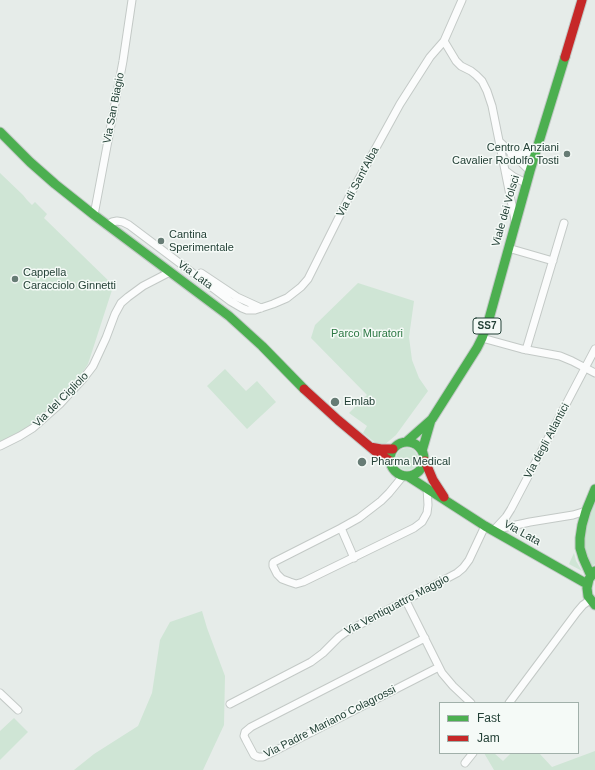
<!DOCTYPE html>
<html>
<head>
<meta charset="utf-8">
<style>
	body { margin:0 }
	#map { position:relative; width:595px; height:770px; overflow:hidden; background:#e6ece9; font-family:Arial,sans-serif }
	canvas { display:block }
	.legend { position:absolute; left:439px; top:702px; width:140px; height:52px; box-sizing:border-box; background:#f5faf7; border:1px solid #a1b0aa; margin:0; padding:5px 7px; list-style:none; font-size:12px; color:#234036 }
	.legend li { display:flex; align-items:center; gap:8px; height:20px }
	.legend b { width:20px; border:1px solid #a1b0aa }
</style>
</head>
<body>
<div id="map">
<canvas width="595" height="770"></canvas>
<ul class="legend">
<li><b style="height:5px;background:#4caf50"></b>Fast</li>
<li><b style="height:5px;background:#c62828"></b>Jam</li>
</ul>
</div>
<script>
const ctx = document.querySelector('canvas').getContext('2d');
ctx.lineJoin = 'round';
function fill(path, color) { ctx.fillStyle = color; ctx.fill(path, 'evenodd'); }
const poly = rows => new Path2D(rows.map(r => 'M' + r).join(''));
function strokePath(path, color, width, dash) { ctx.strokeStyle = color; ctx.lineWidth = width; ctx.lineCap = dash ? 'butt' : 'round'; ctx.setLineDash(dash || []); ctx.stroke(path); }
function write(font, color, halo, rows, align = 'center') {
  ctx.font = font + ' Arial,sans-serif'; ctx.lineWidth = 3; ctx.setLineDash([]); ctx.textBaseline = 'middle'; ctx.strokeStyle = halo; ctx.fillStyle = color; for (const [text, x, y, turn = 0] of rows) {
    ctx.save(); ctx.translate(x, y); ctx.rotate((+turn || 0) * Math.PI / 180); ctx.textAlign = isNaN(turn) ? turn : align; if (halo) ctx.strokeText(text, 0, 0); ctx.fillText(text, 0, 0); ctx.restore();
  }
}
const green = poly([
	[0,173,23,195,27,200,32,205,35,202,47,214,44,218,115,287,112,290,88,364,78,379,33,424,23,430,0,442],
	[358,283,414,301,409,337,412,360,419,378,428,391,396,435,383,446,377,444,363,433,367,426,349,413,367,395,311,338,315,325],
	[225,369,246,391,257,381,276,402,247,429,207,386],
	'396 459a11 11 0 1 1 22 0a11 11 0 1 1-22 0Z',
	[595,501,595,564,591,567,587,561,582,536],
	[574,553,576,561,582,571,569,564],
	[202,611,207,628,225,676,224,725,203,770,74,770,94,754,138,726,152,693,160,640,170,622],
	[14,718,28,732,0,760,0,731],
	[595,751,595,770,494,770,484,753,494,753,503,761,511,753,539,753,552,767]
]);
const street = poly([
	[444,41,456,61,461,66,471,71,476,75,482,81,487,91,492,106,515,220],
	[500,142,530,171],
	[511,154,524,154,531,151,537,147],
	[506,171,514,177,526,183],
	[94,215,123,61,132,0],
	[107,225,112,222,117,221,123,222,129,225,230,301,242,308,247,310,255,310,273,304,287,298,301,287,308,279,350,195,400,104,430,57,444,41,462,0],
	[508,248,553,261],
	[201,273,237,297,261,308],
	[482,338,522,349,560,356,572,361,595,373],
	[526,350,564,223],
	[0,446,20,436,33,428,60,404,83,379,93,366,106,338,115,314,121,303,128,297,143,286,170,272],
	[341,528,274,562,273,563,273,566,277,574,282,579,290,582,296,584,303,582,414,528,422,522,427,513,428,505,427,488],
	[493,530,530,522,573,515,586,511],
	[493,531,506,517,511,509,595,349],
	[354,558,341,528,359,518,381,501,389,493,403,476],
	[406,601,442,673,453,686,471,703],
	[425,638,251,727,245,732,244,736,246,740,254,755,258,757,263,757,439,667],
	[0,693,18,710],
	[509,703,577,612,583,605,590,600],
	[230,704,311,662,323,653,339,637,346,632,457,573,463,568,469,560,485,526],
	[465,763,473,753]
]);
const fast = poly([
	[0,132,30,162,55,184,94,215,229,316,262,346,304,389],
	'390 459a17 17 0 1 1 34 0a17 17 0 1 1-34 0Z',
	[406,442,432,419,477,348,482,338,489,319,530,171,565,57],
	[422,451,431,420],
	[409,477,485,526,587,584],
	[595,571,589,579,587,588,588,596,595,605],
	[591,576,583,558,580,548,580,538,582,525,586,511,595,489]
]);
const jam = poly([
	[565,57,582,0],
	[304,389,338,420,375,451,390,461],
	[370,447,381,449,393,449],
	[425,461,433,480,444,497]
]);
const markers = [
	[567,154,4,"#677c75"],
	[161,241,4,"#677c75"],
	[15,279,4,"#677c75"],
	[335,402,5,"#677c75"],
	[362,462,5,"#677c75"]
];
const shields = [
	[487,326,28]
];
const shieldNames = [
	["SS7",487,326]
];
const streetNames = [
	["Via San Biagio",114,108,-79],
	["Via di Sant'Alba",358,182,-62],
	["Viale dei Volsci",506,211,-74],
	["Via Lata",195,275,36],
	["Via del Cigliolo",61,400,-45],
	["Via degli Atlantici",547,441,-62],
	["Via Lata",522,533,29],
	["Via Ventiquattro Maggio",397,605,-28],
	["Via Padre Mariano Colagrossi",330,722,-27]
];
const poiNames = [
	["Centro Anziani",559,148,"right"],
	["Cavalier Rodolfo Tosti",559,161,"right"],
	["Cantina",169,235],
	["Sperimentale",169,248],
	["Cappella",23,273],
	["Caracciolo Ginnetti",23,286],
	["Emlab",344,402],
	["Pharma Medical",371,462]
];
const parkNames = [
	["Parco Muratori",367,334]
];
fill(green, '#cfe5d5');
strokePath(street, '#c3c9c6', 9);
strokePath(fast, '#c2c9c6', 11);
strokePath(jam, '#c2c9c6', 11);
strokePath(street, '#fbfcfc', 7);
strokePath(fast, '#4caf50', 9);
strokePath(jam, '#c62828', 9);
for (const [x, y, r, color] of markers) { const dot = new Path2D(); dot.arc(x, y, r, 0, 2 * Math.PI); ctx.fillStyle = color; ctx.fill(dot); strokePath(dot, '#f5faf7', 1.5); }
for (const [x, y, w] of shields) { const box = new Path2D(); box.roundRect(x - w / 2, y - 8, w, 16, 3); ctx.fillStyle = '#f5faf7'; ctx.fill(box); strokePath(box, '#234036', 1); }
write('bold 10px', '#234036', null, shieldNames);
write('11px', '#234036', '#f5faf7', streetNames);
write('11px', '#234036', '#f5faf7', poiNames, 'left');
write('11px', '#2c7844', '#f5faf7', parkNames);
</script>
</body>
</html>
